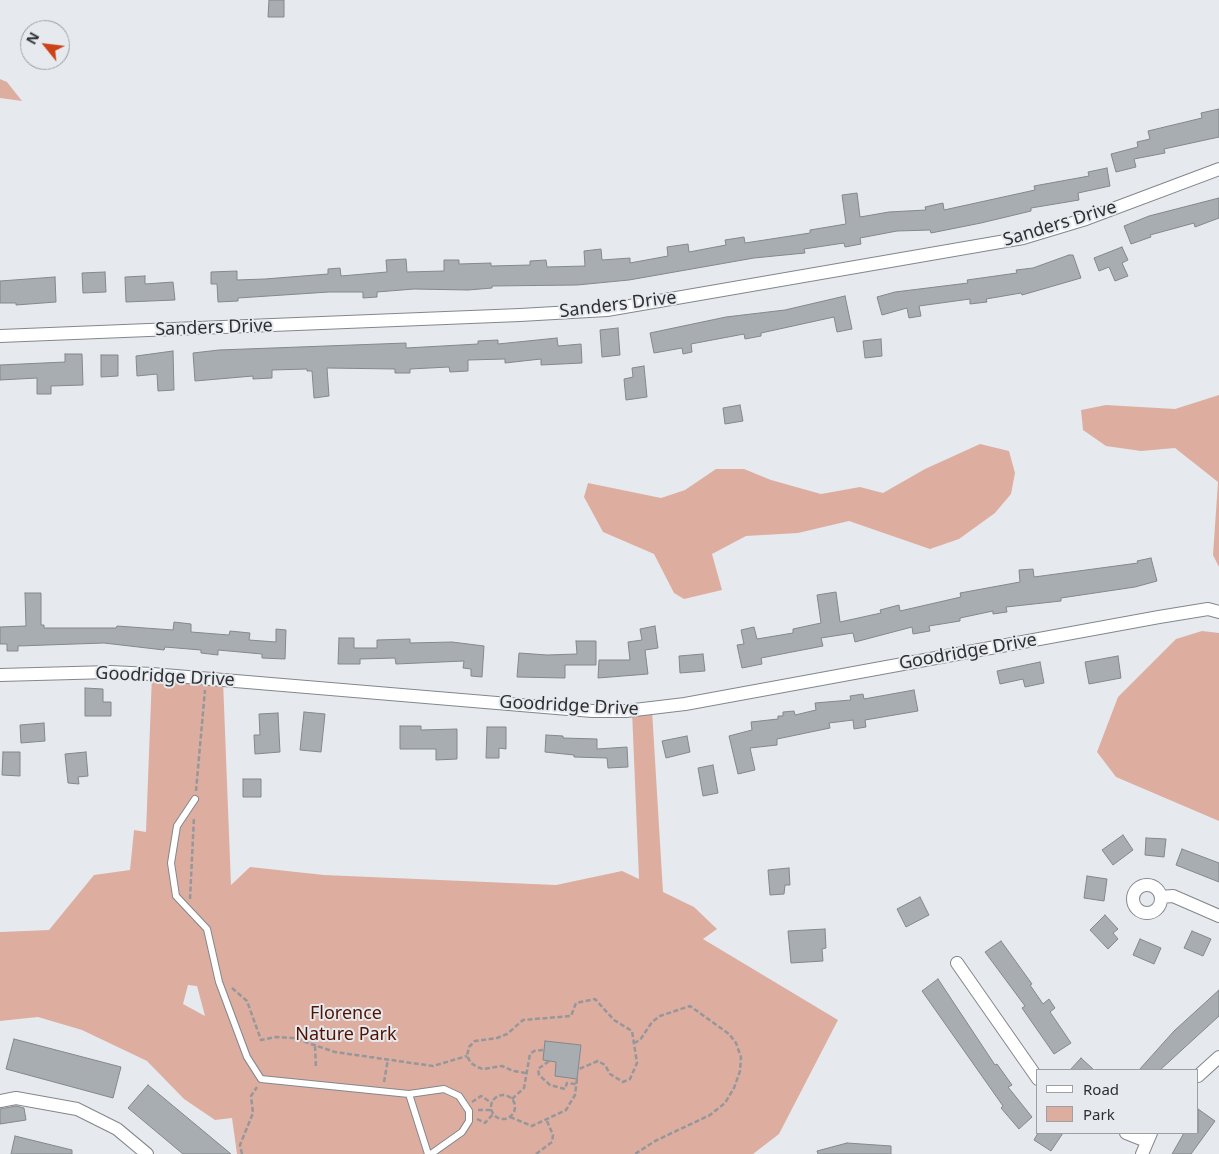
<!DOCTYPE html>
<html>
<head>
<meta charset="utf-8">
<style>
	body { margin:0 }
	#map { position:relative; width:1219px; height:1154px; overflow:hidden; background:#e6eaef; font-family:"Noto Sans",sans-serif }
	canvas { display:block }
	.legend { position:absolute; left:1036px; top:1069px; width:162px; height:65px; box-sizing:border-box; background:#e6eaef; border:1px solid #9c9fa3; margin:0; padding:6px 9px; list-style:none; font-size:15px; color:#2e2f31 }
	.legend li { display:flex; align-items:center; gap:10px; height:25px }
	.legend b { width:25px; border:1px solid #9c9fa3 }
	.north { position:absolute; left:20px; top:20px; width:50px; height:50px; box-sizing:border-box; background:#e6eaef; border:1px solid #9c9fa3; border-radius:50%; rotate:299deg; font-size:14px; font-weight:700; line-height:20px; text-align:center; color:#2e2f31 }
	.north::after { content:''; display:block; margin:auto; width:18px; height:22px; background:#cb4316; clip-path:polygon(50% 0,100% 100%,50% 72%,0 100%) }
</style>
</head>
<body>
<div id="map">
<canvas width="1219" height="1154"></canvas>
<ul class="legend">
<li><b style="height:6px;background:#fff"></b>Road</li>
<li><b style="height:14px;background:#ddaea0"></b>Park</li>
</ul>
<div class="north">N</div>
</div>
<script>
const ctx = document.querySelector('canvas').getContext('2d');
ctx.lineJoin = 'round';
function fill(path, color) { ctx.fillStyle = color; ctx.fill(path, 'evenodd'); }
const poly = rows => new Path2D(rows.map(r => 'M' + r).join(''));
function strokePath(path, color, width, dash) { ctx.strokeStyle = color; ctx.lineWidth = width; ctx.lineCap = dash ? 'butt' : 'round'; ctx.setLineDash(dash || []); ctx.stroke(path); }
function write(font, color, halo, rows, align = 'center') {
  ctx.font = font + ' "Noto Sans",sans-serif'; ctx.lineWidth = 4; ctx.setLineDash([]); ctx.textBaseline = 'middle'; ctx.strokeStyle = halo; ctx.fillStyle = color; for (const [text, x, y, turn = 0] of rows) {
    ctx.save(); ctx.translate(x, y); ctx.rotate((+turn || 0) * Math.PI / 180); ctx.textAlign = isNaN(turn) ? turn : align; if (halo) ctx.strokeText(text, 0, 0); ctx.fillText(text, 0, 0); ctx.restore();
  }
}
const green = poly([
	[0,79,7,82,22,101,0,98],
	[1219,395,1219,567,1213,555,1218,482,1175,448,1141,451,1106,446,1083,430,1081,410,1106,405,1175,409],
	[980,444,1009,451,1015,473,1011,494,995,513,959,539,930,549,849,521,798,533,746,536,712,554,722,590,684,599,674,593,654,554,603,532,584,497,588,483,661,498,685,490,716,469,744,469,771,480,821,494,860,487,883,493,925,469],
	[1202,631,1219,633,1219,821,1116,777,1097,752,1118,697,1176,639],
	[152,674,223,680,231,885,250,867,324,875,556,885,622,871,639,879,632,711,652,710,663,892,694,907,717,929,703,939,838,1020,779,1134,753,1154,237,1154,232,1118,215,1120,184,1099,147,1061,82,1030,38,1017,0,1021,0,932,49,930,94,875,130,870,134,830,146,832],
	[188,985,197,986,205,1016,183,1004]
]);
const building = poly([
	[269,0,284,0,284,17,268,17,269,0],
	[1219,109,1219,137,1164,149,1165,153,1134,159,1136,167,1116,172,1111,154,1138,147,1137,142,1150,139,1148,131,1202,118,1201,113,1219,109],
	[1107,168,1110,186,1078,193,1079,200,1031,208,1031,211,981,223,931,233,930,230,897,231,860,238,861,244,845,247,844,243,804,249,805,253,754,258,629,280,577,285,492,286,492,288,468,290,414,289,377,292,377,297,363,298,363,292,329,292,238,298,238,301,218,302,217,284,211,284,211,272,237,271,237,280,265,279,328,274,328,269,340,268,341,276,387,272,386,260,406,259,407,272,444,271,444,260,459,260,459,264,491,263,491,266,530,265,530,261,546,260,547,267,585,266,584,251,601,249,602,260,630,258,630,263,668,256,667,247,688,244,689,252,726,245,725,240,744,237,745,243,810,233,810,230,846,224,842,195,857,193,860,217,889,212,926,210,925,207,943,203,944,210,1035,190,1034,186,1089,176,1088,172,1107,168],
	[1219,198,1219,218,1195,227,1194,223,1150,235,1151,237,1131,244,1124,226,1149,216,1219,198],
	[1122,247,1128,260,1122,263,1128,276,1115,281,1109,267,1099,271,1094,258,1122,247],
	[1069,255,1073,255,1081,278,1022,295,1021,293,986,299,987,302,970,304,970,299,919,306,921,316,909,318,907,308,882,315,877,297,895,292,968,283,967,280,1017,273,1016,270,1033,268,1069,255],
	[105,272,106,292,83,293,82,273,105,272],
	[145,276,145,284,173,282,175,300,126,302,125,277,145,276],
	[55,277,56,302,16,305,16,303,0,303,0,281,55,277],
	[845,296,852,329,837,332,834,317,761,333,761,336,745,339,744,334,691,344,692,352,683,354,682,348,654,353,650,333,726,317,785,310,845,296],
	[618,328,620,355,602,357,600,330,618,328],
	[557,338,558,346,581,344,582,363,541,365,541,359,505,363,505,359,468,360,468,371,450,372,449,367,410,369,410,373,395,373,395,369,327,368,329,396,314,398,312,371,307,371,307,369,272,370,272,378,253,379,253,376,195,381,193,353,219,350,406,343,406,348,478,344,478,341,498,340,498,344,557,338],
	[881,339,882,356,865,358,863,341,881,339],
	[173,351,174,390,158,391,157,374,137,376,136,356,173,351],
	[65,354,82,354,83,385,51,386,51,394,37,394,37,378,0,380,0,365,65,362,65,354],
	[101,355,118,355,118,376,101,377,101,355],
	[644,366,647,397,626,400,624,379,633,377,632,368,644,366],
	[740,405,743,421,725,424,723,408,740,405],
	[1151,558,1157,581,1135,587,1061,598,1061,601,1006,607,1007,612,993,614,993,611,960,618,960,621,929,626,930,631,913,634,912,627,855,642,853,633,821,638,823,646,761,658,762,664,742,668,737,645,744,644,741,630,754,627,757,639,793,633,793,629,821,623,817,595,836,592,840,622,881,613,880,610,899,605,900,611,961,597,960,593,1020,582,1019,570,1033,569,1034,577,1138,563,1137,561,1151,558],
	[25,593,41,593,41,625,44,625,44,628,116,628,117,626,173,630,174,622,191,624,191,632,229,635,230,631,250,633,249,640,276,642,276,629,286,630,285,659,262,658,262,654,218,650,218,655,201,653,201,650,165,647,164,650,104,643,18,646,18,651,7,651,7,644,0,644,0,627,26,626,25,593],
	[655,626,658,648,645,650,648,674,598,678,599,660,630,660,628,642,642,640,640,629,655,626],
	[339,638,354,638,354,648,377,648,377,640,410,639,410,643,452,642,484,646,482,677,471,676,471,669,463,668,464,661,396,664,395,658,360,659,360,664,338,664,339,638],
	[576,641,596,641,596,665,565,665,565,678,517,677,519,653,547,655,577,654,576,641],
	[703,654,705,671,680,673,679,656,703,654],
	[1118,656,1121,678,1089,684,1085,662,1118,656],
	[1040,662,1044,683,1025,687,1023,679,1000,684,997,671,1040,662],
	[85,688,103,689,103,702,111,702,111,716,85,716,85,688],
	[914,690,918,711,865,720,866,727,854,729,853,720,829,723,830,728,777,739,777,745,750,748,755,770,738,774,729,736,752,730,751,722,778,719,778,716,783,716,783,712,794,711,795,715,816,710,815,703,851,700,850,696,863,694,864,699,914,690],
	[304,712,325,714,321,752,300,750,304,712],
	[278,713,280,752,255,754,254,735,260,735,259,714,278,713],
	[44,723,45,741,21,743,20,725,44,723],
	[400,726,421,726,421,730,457,729,457,759,436,760,436,749,400,749,400,726],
	[487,727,506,727,506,749,499,748,499,758,486,758,487,727],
	[546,735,563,736,563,738,597,739,597,749,627,747,628,767,608,768,607,758,574,757,574,755,545,752,546,735],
	[687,736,690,752,666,758,662,741,687,736],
	[3,752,20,752,20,776,2,775,3,752],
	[86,752,88,776,78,777,79,784,68,783,65,754,86,752],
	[713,765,718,793,703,796,698,768,713,765],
	[243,779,261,779,261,797,243,797,243,779],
	[1123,835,1133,850,1113,865,1102,850,1123,835],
	[1146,838,1166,839,1164,857,1145,855,1146,838],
	[1182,849,1219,863,1219,882,1176,865,1182,849],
	[789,868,790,885,785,885,784,894,770,895,768,870,789,868],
	[1087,876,1107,879,1104,901,1084,898,1087,876],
	[920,897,929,915,906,927,897,909,920,897],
	[1105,915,1118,929,1113,933,1118,939,1108,949,1090,930,1105,915],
	[825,929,826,948,822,949,823,961,791,963,788,931,825,929],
	[1192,931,1211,939,1203,956,1184,948,1192,931],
	[1140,939,1161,948,1154,964,1133,955,1140,939],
	[1001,941,1032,984,1030,985,1043,1004,1049,999,1055,1008,1050,1012,1071,1043,1054,1054,1022,1008,1025,1006,985,952,1001,941],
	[938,979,995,1065,997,1064,1012,1085,1008,1087,1032,1117,1019,1129,1001,1108,1003,1106,922,991,938,979],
	[1219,990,1219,1016,1160,1070,1139,1070,1174,1031,1219,990],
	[14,1039,121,1067,113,1098,6,1069,14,1039],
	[545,1041,581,1045,577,1079,555,1076,556,1062,543,1060,545,1041],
	[1081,1058,1094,1070,1070,1070,1081,1058],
	[148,1085,231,1154,183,1154,128,1108,148,1085],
	[16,1106,24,1108,26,1120,0,1124,0,1109,16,1106],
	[1198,1109,1215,1121,1191,1154,1172,1154,1184,1133,1198,1133,1198,1109],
	[1038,1133,1063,1133,1051,1151,1034,1140,1038,1133],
	[15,1136,72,1150,72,1154,11,1154,15,1136],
	[847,1143,891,1146,891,1154,818,1154,817,1151,847,1143]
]);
const path = poly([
	[196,791,205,690],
	[190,899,194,817],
	[232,988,247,1001,261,1040,276,1037,293,1038,335,1052,433,1066,467,1056],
	[634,1043,640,1040,652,1022,660,1016,690,1006,729,1034,736,1043,741,1057,740,1071,734,1088,725,1103,710,1115,655,1141,635,1154],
	[315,1046,316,1068],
	[549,1061,538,1069,539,1075,550,1085,565,1089,567,1083,576,1084],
	[526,1073,513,1071,502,1066,483,1069,477,1067,471,1063,467,1056,469,1047,475,1041,497,1038,507,1034,523,1020,571,1016,576,1003,595,999,614,1020,632,1031,637,1063,630,1079,623,1082,610,1074,605,1065,598,1061,579,1069],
	[384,1082,388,1059],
	'491 1107a12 12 0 1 1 24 0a12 12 0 1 1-24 0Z',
	[512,1099,524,1088,530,1054,534,1051,544,1050],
	[472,1102,481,1096,492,1103],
	[478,1110,491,1110],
	[510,1117,532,1126,566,1110,575,1095,577,1079],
	[477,1119,485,1123,493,1114],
	[242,1154,240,1145,253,1113,251,1096,257,1087],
	[536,1154,552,1142,553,1135,547,1121]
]);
const service = poly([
	[195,799,177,826,171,863,176,896,207,929,219,982,247,1057,261,1079,409,1094,428,1154],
	[409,1094,444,1089,459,1096,469,1111,469,1121,462,1132,431,1154]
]);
const minor = poly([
	[0,336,520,315,607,310,1023,238,1086,219,1219,169],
	[0,675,110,672,152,674,592,711,626,711,685,704,1159,617,1208,609,1219,612],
	'1133 899a14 14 0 1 1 28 0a14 14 0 1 1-28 0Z',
	[1161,897,1173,896,1219,916],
	[957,963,1038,1079],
	[1198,1076,1219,1057],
	[0,1101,16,1098,77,1109,117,1129,147,1154],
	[1126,1133,1146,1141],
	[1142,1154,1151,1133]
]);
const streetNames = [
	["Sanders Drive",1060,224,-17],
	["Sanders Drive",618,305,-7],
	["Sanders Drive",214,328,-2],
	["Goodridge Drive",968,652,-10],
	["Goodridge Drive",165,677,3],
	["Goodridge Drive",569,706,3]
];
const parkNames = [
	["Florence",346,1014],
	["Nature Park",346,1035]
];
fill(green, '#ddaea0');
fill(building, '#a8adb2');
strokePath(building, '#84888c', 1);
strokePath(service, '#83878c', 8);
strokePath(minor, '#83878c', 14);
strokePath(path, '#95979b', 2.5, [5, 2.5]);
strokePath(service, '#fff', 6);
strokePath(minor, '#fff', 12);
write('18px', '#2e2f31', '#e6eaef', streetNames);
write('18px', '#511200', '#e6eaef', parkNames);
</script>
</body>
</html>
